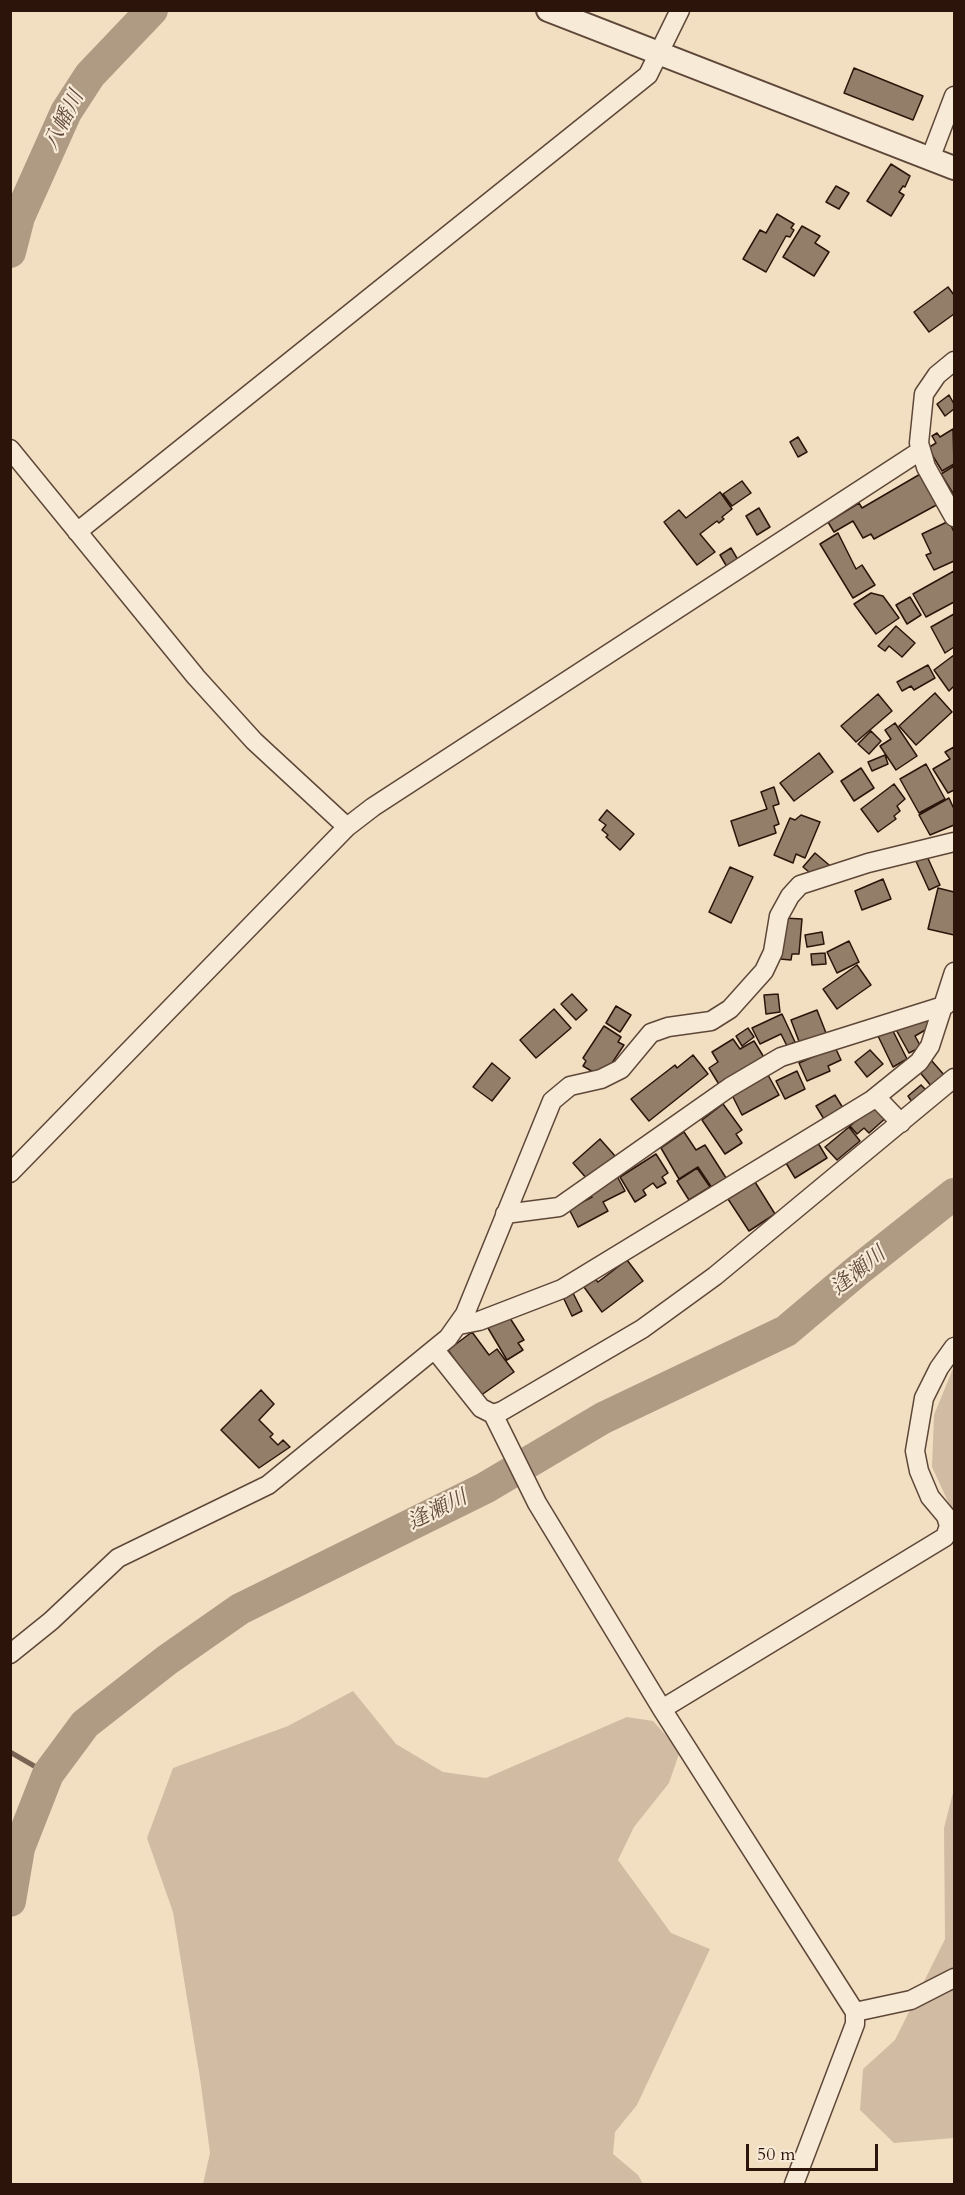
<!DOCTYPE html>
<html>
<head>
<meta charset="utf-8">
<style>
	body { margin:0 }
	#map { position:relative; width:965px; height:2195px; overflow:hidden; background:#f2dfc2; font-family:Cardo,serif }
	canvas { display:block }
	.frame { position:absolute; inset:0; border:12px solid #2d140a; pointer-events:none }
	.scale { position:absolute; left:746px; top:2144px; width:132px; height:27px; box-sizing:border-box; border:3px solid #2d140a; border-top:0; padding-left:8px; font-size:18px; line-height:21px; white-space:nowrap; color:#2d140a; -webkit-text-stroke:4px #f7ead7; paint-order:stroke }
</style>
</head>
<body>
<div id="map">
<canvas width="965" height="2195"></canvas>
<div class="frame"></div>
<div class="scale">50 m</div>
</div>
<script>
const ctx = document.querySelector('canvas').getContext('2d');
ctx.lineJoin = 'round';
function fill(path, color) { ctx.fillStyle = color; ctx.fill(path, 'evenodd'); }
const poly = rows => new Path2D(rows.map(r => 'M' + r).join(''));
function strokePath(path, color, width, dash) { ctx.strokeStyle = color; ctx.lineWidth = width; ctx.lineCap = dash ? 'butt' : 'round'; ctx.setLineDash(dash || []); ctx.stroke(path); }
function write(font, color, halo, rows, align = 'center') {
  ctx.font = font + ' Cardo,"Noto Serif JP",serif'; ctx.lineWidth = 4.5; ctx.setLineDash([]); ctx.textBaseline = 'middle'; ctx.strokeStyle = halo; ctx.fillStyle = color; for (const [text, x, y, turn = 0] of rows) {
    ctx.save(); ctx.translate(x, y); ctx.rotate((+turn || 0) * Math.PI / 180); ctx.textAlign = isNaN(turn) ? turn : align; if (halo) ctx.strokeText(text, 0, 0); ctx.fillText(text, 0, 0); ctx.restore();
  }
}
const green = poly([
	[954,1366,954,1509,950,1506,932,1467,934,1415],
	[353,1691,396,1744,443,1772,486,1778,627,1717,653,1721,680,1751,669,1783,634,1827,618,1860,671,1933,710,1949,637,2105,615,2132,613,2154,638,2175,643,2184,203,2184,210,2153,200,2078,173,1912,147,1838,173,1768,288,1726],
	[954,1789,954,2138,894,2143,860,2110,863,2069,895,2040,945,1939,944,1828]
]);
const stream = poly([
	[10,1752,48,1774]
]);
const river = poly([
	[10,252,19,217,66,112,90,75,152,10],
	[10,1901,19,1848,48,1774,85,1724,167,1660,240,1609,485,1488,603,1418,786,1331,857,1271,954,1194]
]);
const building = poly([
	[854,68,923,96,913,120,844,93,854,68],
	[891,164,910,176,905,187,903,186,899,192,904,195,891,216,867,201,891,164],
	[836,186,849,193,839,209,826,202,836,186],
	[777,214,794,224,791,228,794,230,790,237,786,236,766,272,743,259,760,230,766,233,777,214],
	[802,226,820,236,815,243,829,252,814,276,783,257,802,226],
	[948,287,954,295,954,314,929,332,914,312,948,287],
	[949,395,954,404,954,409,945,416,937,404,949,395],
	[953,429,954,464,942,471,928,448,936,443,932,436,937,433,940,437,953,429],
	[798,437,807,452,798,457,790,442,798,437],
	[954,466,954,495,941,474,954,466],
	[922,473,942,502,874,539,871,534,863,538,853,521,834,532,828,522,859,503,862,508,922,473],
	[742,481,751,493,732,506,723,494,742,481],
	[720,492,732,509,722,517,724,519,719,523,717,521,700,534,715,552,697,565,664,522,679,510,686,518,720,492],
	[759,508,770,527,757,535,746,516,759,508],
	[949,521,954,532,954,561,934,570,926,555,931,553,922,534,949,521],
	[838,533,856,569,862,565,875,585,853,598,820,544,838,533],
	[731,548,738,560,727,567,720,555,731,548],
	[954,571,954,602,926,617,913,594,954,571],
	[871,593,883,596,899,618,876,634,854,604,871,593],
	[910,597,921,615,907,624,896,605,910,597],
	[954,614,954,647,945,653,931,627,954,614],
	[896,626,915,643,902,657,889,646,885,651,878,646,896,626],
	[954,655,954,686,949,691,934,670,954,655],
	[928,665,935,678,914,690,911,686,902,691,897,682,928,665],
	[935,693,952,712,916,745,899,726,935,693],
	[878,694,892,711,856,742,841,726,878,694],
	[895,723,917,756,896,770,880,746,891,739,885,730,895,723],
	[871,731,881,741,869,754,858,744,871,731],
	[954,747,954,790,948,793,933,769,950,759,945,752,954,747],
	[819,753,833,772,794,801,780,783,819,753],
	[885,755,888,764,872,771,868,762,885,755],
	[926,764,945,799,919,813,900,779,926,764],
	[861,768,874,788,854,801,841,781,861,768],
	[894,784,905,799,897,806,900,811,894,816,896,819,878,832,861,809,894,784],
	[774,787,779,804,773,806,779,824,774,826,776,833,739,846,731,821,767,809,761,792,774,787],
	[949,798,954,809,954,825,930,835,919,815,949,798],
	[607,810,634,834,620,850,606,837,608,835,602,830,606,825,599,820,607,810],
	[801,815,820,822,805,858,796,854,793,863,774,855,790,818,795,820,801,815],
	[815,853,835,870,809,872,803,867,815,853],
	[926,854,940,885,929,890,915,859,926,854],
	[730,867,753,877,731,923,709,912,730,867],
	[883,879,891,899,862,910,855,891,883,879],
	[938,888,954,892,954,935,928,929,938,888],
	[784,918,802,919,799,954,792,954,791,960,780,959,784,918],
	[822,932,824,944,807,947,805,935,822,932],
	[849,941,859,962,837,973,827,952,849,941],
	[825,953,826,964,812,965,811,954,825,953],
	[857,965,871,985,837,1009,823,989,857,965],
	[572,994,587,1010,576,1020,561,1004,572,994],
	[778,994,780,1012,766,1014,764,995,778,994],
	[616,1006,631,1015,620,1032,606,1023,616,1006],
	[554,1009,571,1028,536,1058,520,1040,554,1009],
	[817,1010,826,1033,800,1044,791,1020,817,1010],
	[924,1013,932,1026,915,1036,921,1047,909,1053,894,1026,924,1013],
	[782,1014,795,1042,787,1046,781,1034,760,1044,752,1028,782,1014],
	[604,1026,621,1037,618,1042,624,1045,606,1072,598,1075,583,1066,586,1061,583,1058,604,1026],
	[748,1028,754,1037,742,1046,736,1036,748,1028],
	[892,1029,907,1059,893,1067,878,1036,892,1029],
	[733,1039,740,1049,754,1041,765,1059,720,1086,709,1068,718,1062,712,1052,733,1039],
	[835,1047,841,1060,828,1066,830,1071,807,1081,799,1063,835,1047],
	[870,1050,883,1064,867,1077,855,1062,870,1050],
	[693,1055,708,1074,649,1121,631,1099,675,1065,677,1068,693,1055],
	[931,1060,945,1076,932,1087,918,1070,931,1060],
	[492,1063,510,1078,492,1101,473,1087,492,1063],
	[797,1071,805,1089,785,1099,776,1081,797,1071],
	[768,1075,779,1095,742,1115,732,1095,768,1075],
	[921,1085,929,1093,914,1105,908,1096,921,1085],
	[835,1095,846,1113,827,1124,816,1106,835,1095],
	[876,1103,888,1116,869,1133,864,1128,857,1134,850,1126,876,1103],
	[723,1104,742,1130,736,1134,742,1143,725,1154,702,1120,723,1104],
	[849,1127,860,1141,837,1160,825,1147,849,1127],
	[684,1132,696,1150,705,1145,728,1181,714,1191,698,1167,679,1179,661,1148,684,1132],
	[600,1139,615,1156,588,1180,573,1163,600,1139],
	[818,1143,827,1158,795,1178,786,1163,818,1143],
	[656,1154,668,1173,662,1177,666,1183,657,1188,653,1183,643,1190,646,1195,635,1202,620,1177,656,1154],
	[697,1168,710,1187,689,1200,677,1181,697,1168],
	[617,1176,625,1191,603,1202,608,1211,578,1227,569,1209,592,1197,589,1191,617,1176],
	[755,1182,775,1214,749,1231,728,1199,755,1182],
	[627,1260,643,1281,602,1312,584,1287,595,1279,598,1282,627,1260],
	[573,1293,582,1311,572,1316,563,1297,573,1293],
	[508,1315,524,1340,518,1343,523,1350,507,1360,488,1328,508,1315],
	[472,1332,489,1355,497,1349,514,1372,480,1396,448,1350,472,1332],
	[261,1390,274,1404,259,1420,273,1434,270,1437,278,1445,283,1440,290,1447,259,1468,221,1430,261,1390]
]);
const minor = poly([
	[930,159,954,96],
	[954,361,937,375,924,394,919,443,926,467,954,517],
	[10,449,196,677,254,741,347,827],
	[77,532,648,75,680,10],
	[876,1097,901,1123],
	[10,1173,347,827,373,807,920,451],
	[505,1214,559,1207,730,1087,781,1057,946,1005],
	[459,1325,479,1321,562,1289,872,1100,919,1062,930,1046,954,972],
	[435,1350,481,1408,493,1414,502,1411,642,1329,715,1276,954,1078],
	[493,1414,537,1503,662,1709,855,2012,855,2024,794,2184],
	[10,1654,51,1621,118,1558,268,1485,448,1338,465,1314,552,1101,570,1086,601,1079,621,1069,651,1033,668,1027,711,1021,730,1009,764,971,773,952,779,916,790,896,800,885,868,863,954,842],
	[662,1709,945,1537,949,1526,946,1516,930,1497,919,1471,915,1451,924,1398,939,1368,954,1347],
	[855,2012,911,2000,954,1978]
]);
const tertiary = poly([
	[548,10,954,168]
]);
const waterNames = [
	["八幡川",65,121,-63],
	["逢瀬川",859,1272,-39],
	["逢瀬川",438,1511,-26]
];
fill(green, '#d1bca3');
strokePath(stream, '#7b6453', 5);
strokePath(river, '#af9a83', 32);
fill(building, '#937e6a');
strokePath(building, '#2d140a', 1.5);
strokePath(minor, '#5e4738', 21);
strokePath(tertiary, '#5e4738', 26);
strokePath(minor, '#f7ead7', 18);
strokePath(tertiary, '#f7ead7', 22);
write('italic 21px', '#614a3a', '#f7ead7', waterNames);
</script>
</body>
</html>
